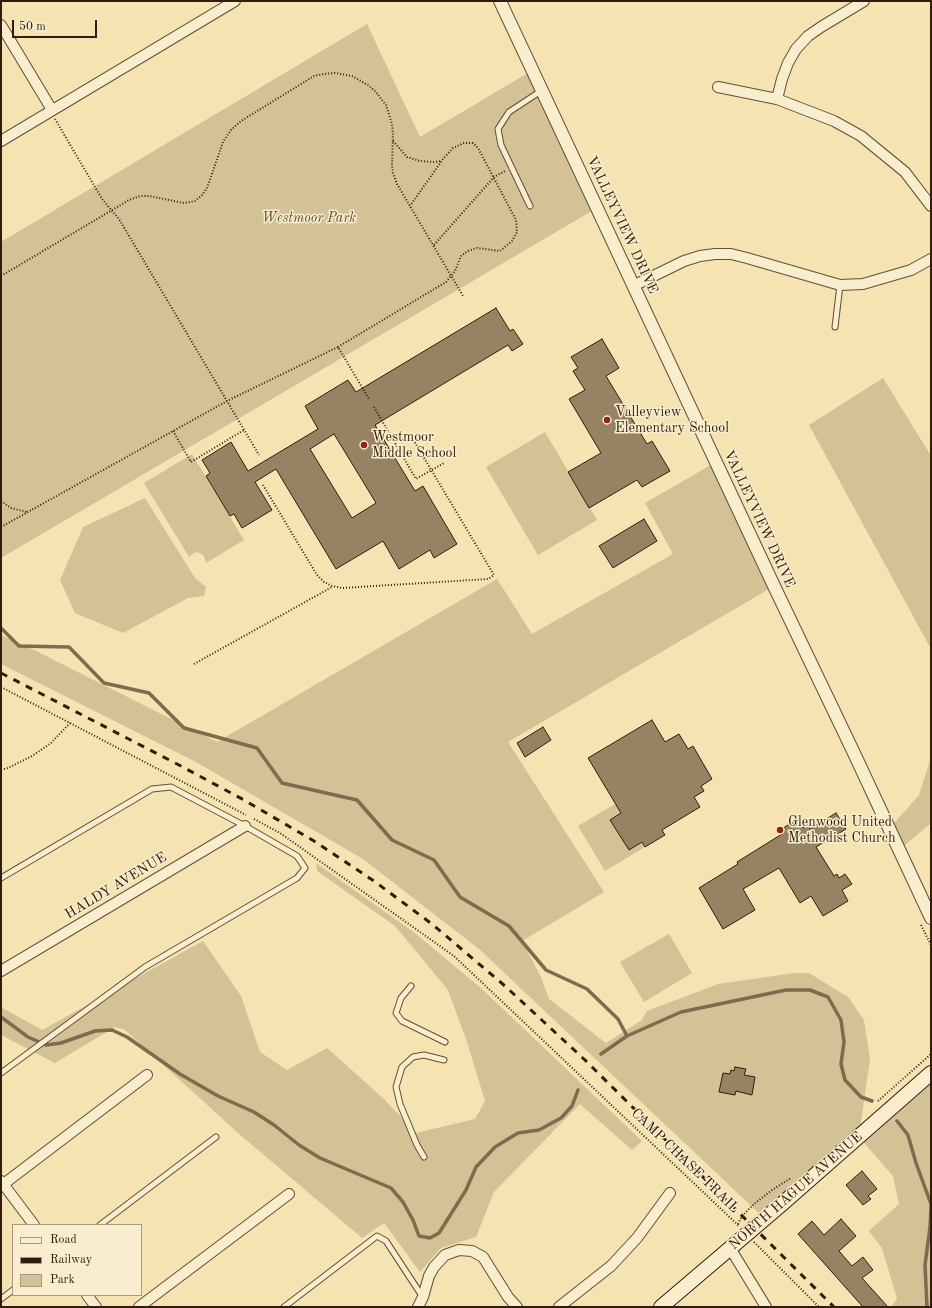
<!DOCTYPE html>
<html>
<head>
<meta charset="utf-8">
<style>
	body { margin:0 }
	#map { position:relative; width:932px; height:1308px; overflow:hidden; background:#f5e3b2; font-family:"Old Standard TT",serif }
	canvas { display:block }
	.frame { position:absolute; inset:0; border:2px solid #321c0d; pointer-events:none }
	.legend { position:absolute; left:12px; top:1224px; width:130px; height:72px; box-sizing:border-box; background:#f8edcd; border:1px solid #a99980; margin:0; padding:5px 7px; list-style:none; font-size:12px; color:#321c0d }
	.legend li { display:flex; align-items:center; gap:8px; height:20px }
	.legend b { width:20px; border:1px solid #a99980 }
	.scale { position:absolute; left:12px; top:20px; width:85px; height:18px; box-sizing:border-box; border:2px solid #321c0d; border-top:0; padding-left:5px; font-size:12px; line-height:14px; white-space:nowrap; color:#321c0d; -webkit-text-stroke:3px #f8edcd; paint-order:stroke }
</style>
</head>
<body>
<div id="map">
<canvas width="932" height="1308"></canvas>
<div class="frame"></div>
<ul class="legend">
<li><b style="height:5px;background:#f8edcd"></b>Road</li>
<li><b style="height:5px;background:#321c0d"></b>Railway</li>
<li><b style="height:11px;background:#d4c196"></b>Park</li>
</ul>
<div class="scale">50 m</div>
</div>
<script>
const ctx = document.querySelector('canvas').getContext('2d');
ctx.lineJoin = 'round';
function fill(path, color) { ctx.fillStyle = color; ctx.fill(path, 'evenodd'); }
const poly = rows => new Path2D(rows.map(r => 'M' + r).join(''));
function strokePath(path, color, width, dash) { ctx.strokeStyle = color; ctx.lineWidth = width; ctx.lineCap = dash ? 'butt' : 'round'; ctx.setLineDash(dash || []); ctx.stroke(path); }
function write(font, color, halo, rows, align = 'center') {
  ctx.font = font + ' "Old Standard TT",serif'; ctx.lineWidth = 3; ctx.setLineDash([]); ctx.textBaseline = 'middle'; ctx.strokeStyle = halo; ctx.fillStyle = color; for (const [text, x, y, turn = 0] of rows) {
    ctx.save(); ctx.translate(x, y); ctx.rotate((+turn || 0) * Math.PI / 180); ctx.textAlign = isNaN(turn) ? turn : align; if (halo) ctx.strokeText(text, 0, 0); ctx.fillText(text, 0, 0); ctx.restore();
  }
}
const green = poly([
	[367,24,420,137,533,70,597,208,1,558,1,242],
	[883,378,931,456,931,649,809,425],
	[545,432,597,520,538,555,486,467],
	[192,454,244,540,206,563,204,556,200,553,195,552,189,557,144,483],
	[716,462,774,586,508,742,604,892,522,941,541,977,549,999,606,1043,642,1020,647,1011,718,984,794,973,809,973,848,997,864,1020,870,1059,859,1136,931,1073,931,1307,891,1307,897,1299,882,1248,869,1231,899,1204,893,1176,859,1137,764,1218,479,949,363,859,196,762,1,664,1,635,36,651,217,742,497,579,532,634,673,554,645,503],
	[145,498,195,578,206,587,204,596,188,598,123,633,75,613,60,580,83,527],
	[931,757,931,823,899,850,890,828,919,795],
	[615,804,620,804,645,847,605,871,578,826],
	[316,863,415,933,482,989,642,1141,632,1150,580,1104,494,1192,476,1237,441,1248,420,1272,384,1223,362,1238,238,1133,125,1030,115,1027,55,1063,1,1035,1,1007,42,1030,203,941,241,996,260,1052,287,1070,327,1048,383,1098,416,1133,475,1119,485,1101,467,1042,448,990,395,926,317,871],
	[669,934,692,973,644,1002,620,962]
]);
const stream = poly([
	[1,628,19,646,69,647,104,683,149,693,184,728,257,748,282,783,357,800,392,840,434,860,460,897,509,926,546,970,587,989,618,1019,627,1036],
	[1,1017,28,1037,46,1045,61,1043,95,1031,112,1030,127,1037,180,1074,218,1096,254,1112,274,1125,299,1145,320,1158,391,1188,403,1202,413,1220,419,1236,430,1238,439,1233,466,1190,476,1167,495,1147,518,1133,539,1130,561,1118,572,1106,578,1090],
	[601,1054,627,1036,681,1012,786,990,810,990,828,997,841,1020,844,1042,841,1064,845,1080,861,1097,872,1101],
	[897,1121,908,1135,916,1163,931,1204],
	[927,1307,925,1265,930,1227,931,1206]
]);
const building = poly([
	[496,308,510,331,513,329,523,344,512,351,508,345,375,425,415,491,423,486,457,544,434,558,430,550,399,569,383,541,336,569,276,469,255,482,272,510,242,528,234,514,230,516,206,476,210,473,202,460,231,442,248,471,318,429,305,406,348,380,356,392,496,308],
	[334,434,376,503,352,518,310,449,334,434],
	[602,339,619,368,606,376,647,444,652,441,670,471,642,487,637,480,589,508,568,472,601,453,569,399,585,390,573,371,578,368,571,357,602,339],
	[644,519,657,541,613,568,599,546,644,519],
	[652,720,665,742,679,734,688,749,693,746,712,779,701,786,704,791,694,797,700,807,662,830,665,835,645,847,642,842,629,850,610,820,621,813,588,758,652,720],
	[543,727,551,740,525,757,517,743,543,727],
	[836,813,846,829,816,847,834,876,837,874,839,878,845,874,852,884,842,890,848,901,823,916,811,896,800,903,779,868,743,889,755,910,723,929,699,888,738,864,737,862,782,834,780,830,793,822,796,827,800,824,803,828,808,825,810,829,836,813],
	[735,1067,746,1069,744,1075,755,1077,752,1095,736,1091,735,1095,719,1092,723,1073,730,1074,731,1070,734,1071,735,1067],
	[862,1171,877,1189,868,1196,871,1199,863,1205,846,1185,862,1171],
	[841,1219,856,1236,839,1251,852,1266,863,1257,873,1270,862,1278,888,1307,863,1307,798,1234,812,1221,824,1235,841,1219]
]);
const path = poly([
	[55,119,102,199,119,219,259,455],
	[393,141,407,157,420,161,433,162,442,161],
	[434,245,494,177,505,171],
	[1,276,129,200,140,196,149,196,184,203,195,201,202,195,207,188,223,142,231,130,241,121,314,76,324,74,335,73,352,76,368,85,375,91,386,105,392,124,393,134,392,164,393,173,397,184,463,296],
	[338,347,446,282,455,271,461,256,468,251,477,248,500,251,512,241,517,232,516,220,478,148,473,143,464,143,453,148,443,159,410,206],
	[374,407,416,479,444,463],
	[173,431,191,462,244,430],
	[263,485,317,575,324,582,332,586,342,588,488,579,494,575,414,441,427,433],
	[1,501,11,508,27,512],
	[1,527,227,401,338,347,369,399],
	[194,664,332,587],
	[1,687,246,815],
	[1,770,8,768,32,756,51,743,70,723],
	[254,819,280,833,454,956,739,1226],
	[921,925,931,945],
	[878,1101,931,1054],
	[738,1224,742,1216,754,1204,772,1190,791,1178],
	[754,1242,819,1307]
]);
const service = poly([
	[530,206,501,145,498,129,509,112,541,91],
	[835,327,840,285],
	[1,878,152,789,171,787,245,826,297,856,305,868,297,878,145,967,1,1073],
	[411,986,401,998,396,1013,402,1021,445,1042],
	[424,1157,417,1145,400,1104,396,1087,402,1067,413,1057,424,1055,444,1060],
	[100,1225,216,1137],
	[1,1299,13,1290],
	[284,1307,377,1236,386,1241,422,1296]
]);
const minor = poly([
	[1,25,52,110],
	[718,87,777,99,834,121,861,136,905,172,931,206],
	[777,99,782,79,788,63,796,49,808,36,821,27,864,1],
	[1,141,235,1],
	[633,286,684,261,700,256,715,254,731,254,747,258,840,285,863,284,911,270,931,259],
	[1,971,245,826],
	[1,1181,34,1225],
	[1,1186,147,1075],
	[730,1248,766,1307],
	[87,1295,96,1307],
	[139,1307,289,1194],
	[418,1307,423,1297,429,1276,434,1267,445,1255,459,1250,472,1251,483,1257,508,1297,517,1307],
	[559,1307,611,1266,637,1238,670,1193]
]);
const tertiary = poly([
	[500,1,774,586,853,751,931,918]
]);
const secondary = poly([
	[661,1307,782,1204,931,1073]
]);
const rail = poly([
	[1,673,179,765,244,800,314,841,374,881,432,924,505,986,585,1060,834,1307]
]);
const markers = [
	[607,420,4,"#8f2418"],
	[364,445,4,"#8f2418"],
	[780,830,4,"#8f2418"]
];
const parkNames = [
	["Westmoor Park",309,218]
];
const streetNames = [
	["VALLEYVIEW DRIVE",622,225,65],
	["VALLEYVIEW DRIVE",759,519,65],
	["HALDY AVENUE",116,886,-31],
	["CAMP CHASE TRAIL",685,1161,44],
	["NORTH HAGUE AVENUE",796,1191,-41]
];
const poiNames = [
	["Valleyview",615,412],
	["Elementary School",615,428],
	["Westmoor",372,437],
	["Middle School",372,453],
	["Glenwood United",788,822],
	["Methodist Church",788,838]
];
fill(green, '#d4c196');
strokePath(stream, '#7f6b4e', 3.5);
fill(building, '#978363');
strokePath(building, '#321c0d', 1);
strokePath(service, '#634e36', 7);
strokePath(minor, '#634e36', 12);
strokePath(tertiary, '#634e36', 14);
strokePath(secondary, '#321c0d', 16);
strokePath(path, '#321c0d', 2, [1, 2]);
strokePath(service, '#f8edcd', 5);
strokePath(minor, '#f8edcd', 10);
strokePath(tertiary, '#f8edcd', 12);
strokePath(secondary, '#f8edcd', 14);
strokePath(rail, '#321c0d', 3, [7, 7]);
for (const [x, y, r, color] of markers) { const dot = new Path2D(); dot.arc(x, y, r, 0, 2 * Math.PI); ctx.fillStyle = color; ctx.fill(dot); strokePath(dot, '#f8edcd', 1.5); }
write('italic 14px', '#634e36', '#f8edcd', parkNames);
write('14px', '#321c0d', '#f8edcd', streetNames);
write('14px', '#321c0d', '#f8edcd', poiNames, 'left');
</script>
</body>
</html>
